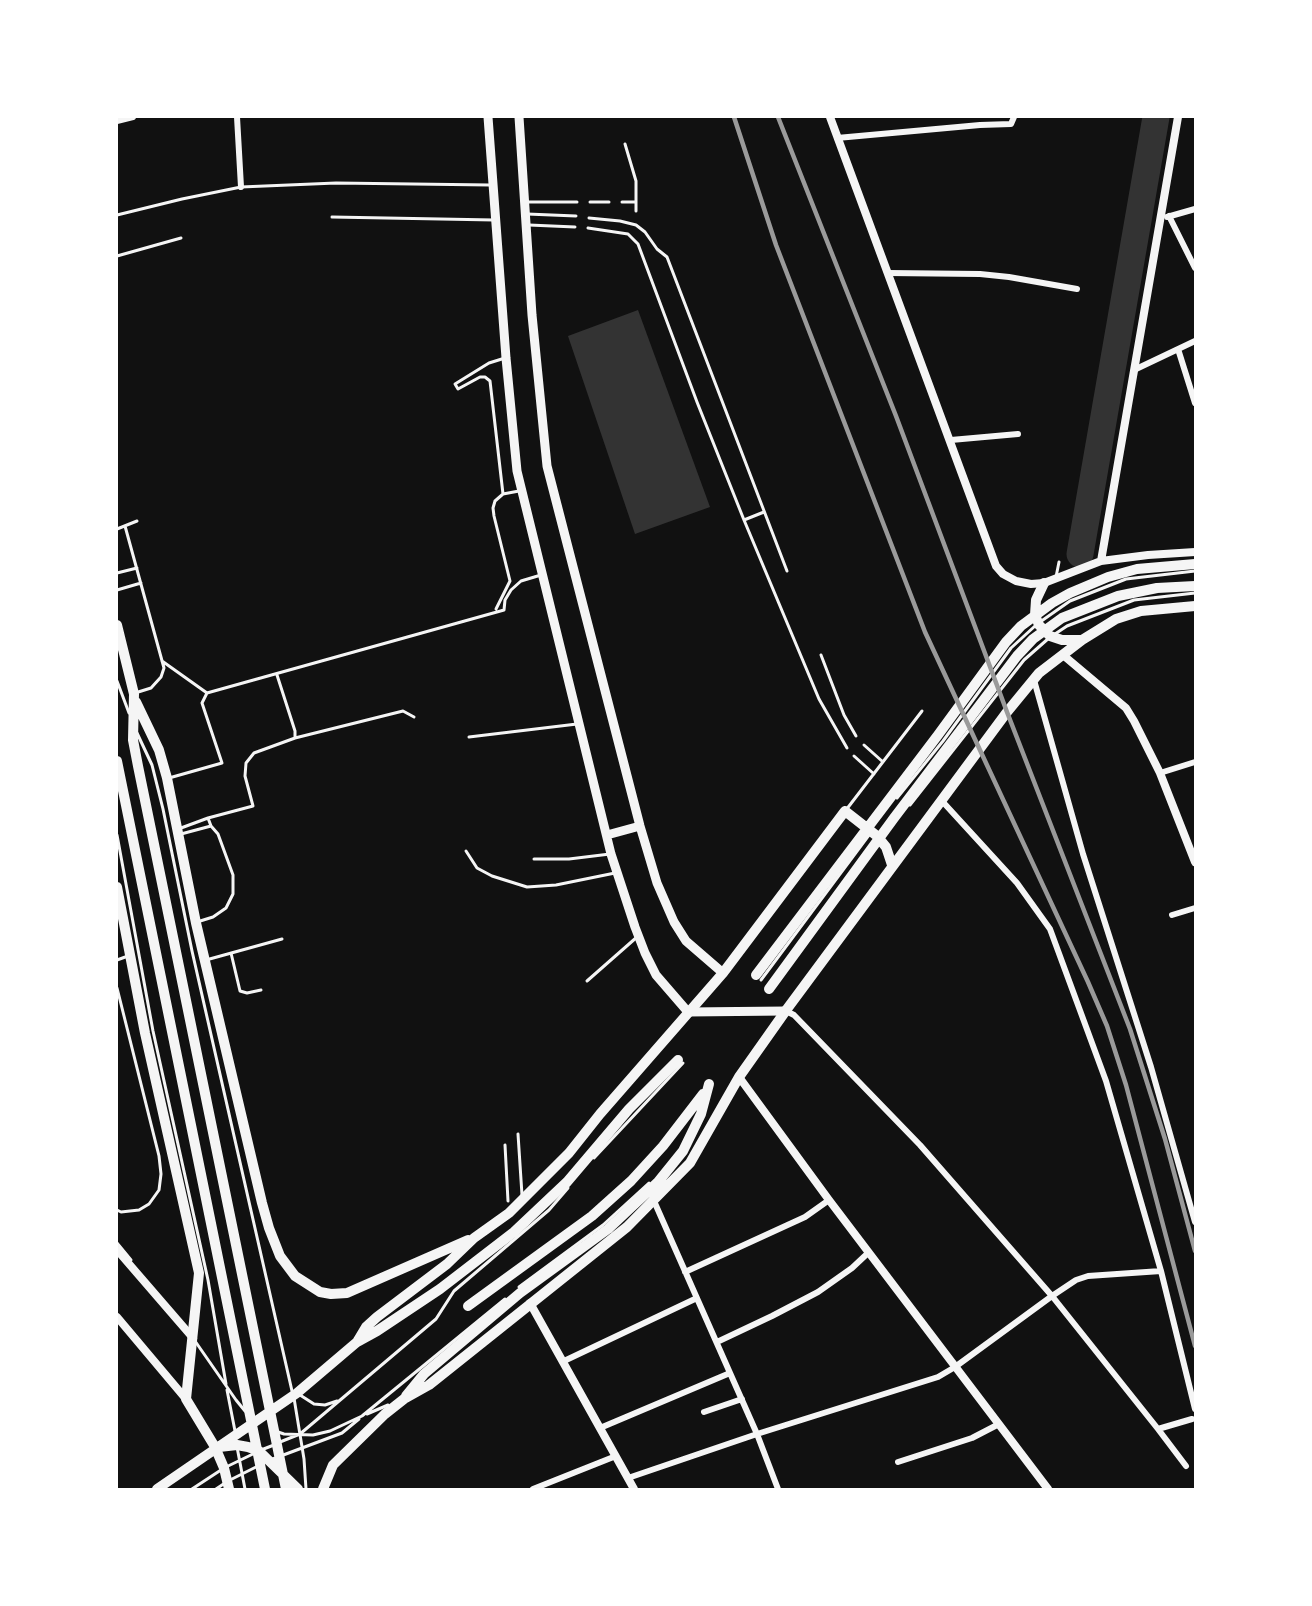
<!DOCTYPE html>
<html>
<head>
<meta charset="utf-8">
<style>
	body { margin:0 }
	#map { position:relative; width:1312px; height:1606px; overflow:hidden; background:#111; font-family:Arial,sans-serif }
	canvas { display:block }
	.frame { position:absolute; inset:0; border:118px solid #fff; pointer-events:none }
</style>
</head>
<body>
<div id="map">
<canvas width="1312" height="1606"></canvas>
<div class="frame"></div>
</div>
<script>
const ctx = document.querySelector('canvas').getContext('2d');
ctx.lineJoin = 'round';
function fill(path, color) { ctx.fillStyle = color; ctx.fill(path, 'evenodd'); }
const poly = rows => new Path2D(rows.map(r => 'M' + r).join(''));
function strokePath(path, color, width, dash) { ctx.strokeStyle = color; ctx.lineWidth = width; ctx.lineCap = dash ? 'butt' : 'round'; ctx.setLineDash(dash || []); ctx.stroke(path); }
const water = poly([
	[638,310,710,507,635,534,568,336]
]);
const river = poly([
	[1080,554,1156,117]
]);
const service = poly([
	[625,144,636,181,636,211],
	[526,202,577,202],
	[590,202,609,202],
	[622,202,636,202],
	[527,214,576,216],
	[117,215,182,199,241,187,336,183,490,185],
	[332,217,494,220],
	[589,218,620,221,636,225,645,232,657,249,667,257,787,571],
	[529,225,575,227],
	[588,228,628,234,638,244,697,402,744,520,819,699,847,748],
	[117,256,181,238],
	[503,494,519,491],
	[744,520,764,512],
	[125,526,164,668,161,677,151,688,135,693],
	[117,529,137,521],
	[117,573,137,568],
	[1056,577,1059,562],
	[117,590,141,583],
	[496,609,510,581,494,516,493,508,495,501,503,494,490,381,485,377,480,377,458,389,455,384,489,363,505,358],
	[1040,622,1070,601,1126,579,1195,571],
	[1055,634,1067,626,1134,600,1195,593],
	[821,655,844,715,856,736],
	[162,661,207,693],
	[117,681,129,713],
	[137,733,152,765,163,809,192,951,292,1391],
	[469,737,577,724],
	[295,738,403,711,414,717],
	[864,745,883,762],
	[854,756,874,774],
	[169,778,222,763,202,703,207,693,504,610,505,600,511,590,521,581,541,575],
	[897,798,943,741,1011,648,1035,626],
	[910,805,1024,660,1049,638],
	[846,810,922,711],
	[208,818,253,806,245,776,246,763,254,753,295,738,295,731,277,675],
	[181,828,208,818,211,826,218,834,233,875,233,894,226,908,213,917,197,922],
	[181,834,211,826],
	[117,835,153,1031,208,1280,226,1384],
	[466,851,477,868,492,876,527,887,556,885,615,873],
	[534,859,569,859,610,854],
	[231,953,240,991,247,993,261,990],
	[117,960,128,956],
	[206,960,282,939],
	[761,980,869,835],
	[587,981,637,937],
	[117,988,159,1156,161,1174,159,1190,149,1204,139,1210,121,1212,117,1210],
	[518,1134,522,1195],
	[505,1145,508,1201],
	[594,1158,683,1063],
	[117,1243,131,1260],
	[519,1287,603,1225,649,1183],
	[195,1341,236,1400,245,1411],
	[227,1390,235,1431],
	[300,1395,314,1404,325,1405,337,1401],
	[294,1398,304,1459,306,1489],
	[367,1414,388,1405],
	[278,1432,284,1434,313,1435,330,1431,362,1416,505,1299],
	[280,1442,300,1434,436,1319,454,1291,549,1210,568,1188],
	[237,1447,245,1489],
	[261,1450,274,1445],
	[270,1460,342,1433,359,1419],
	[230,1480,256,1467],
	[192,1489,224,1468,255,1453],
	[216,1489,225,1483]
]);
const minor = poly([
	[237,117,241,187],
	[117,121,133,117],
	[837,138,980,125,1011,124,1014,117],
	[1169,216,1195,268],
	[1167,217,1195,209],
	[888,273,980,274,1009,277,1077,289],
	[1178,349,1195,403],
	[1134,370,1195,341],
	[951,440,1018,434],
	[1034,680,1083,854,1151,1067,1195,1222],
	[1160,773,1195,762],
	[942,801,1017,883,1050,929,1106,1081,1161,1271,1195,1409],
	[1172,915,1195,908],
	[786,1011,794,1015,920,1145,1052,1296,1158,1429,1192,1419],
	[654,1201,757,1434,778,1489],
	[685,1272,805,1217,829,1200],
	[717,1342,772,1316,818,1292,852,1268,868,1253],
	[564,1361,697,1298],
	[704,1412,742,1399],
	[600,1428,730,1373],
	[1158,1429,1186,1466],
	[898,1462,972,1438,999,1424],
	[628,1478,757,1434,938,1377,955,1367,1052,1296,1076,1280,1088,1276,1161,1271],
	[533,1489,616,1456]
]);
const tertiary = poly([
	[830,117,996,566,1003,574,1016,581,1031,584,1044,583,1101,561,1148,555,1195,552],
	[1101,561,1178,117],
	[1063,655,1126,708,1134,721,1160,773,1195,862],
	[739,1077,829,1200,1048,1489],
	[117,1250,193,1338],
	[530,1303,634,1489],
	[117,1317,186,1399]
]);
const secondary = poly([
	[488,117,506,358,517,471,611,854,635,927,645,953,656,975,688,1012,786,1011],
	[519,117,532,315,547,466,640,826,657,883,674,922,686,941,723,973],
	[607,835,640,826]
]);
const primary = poly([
	[1044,583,1036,600,1035,615,1039,625,1050,636,1062,640,1082,640],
	[117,625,134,694,133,740,138,766,286,1489],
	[136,702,159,750,167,778,196,923,262,1203,269,1228,280,1256,295,1276,320,1292,331,1294,347,1293,468,1240],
	[117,761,265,1489],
	[117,887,145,1033,199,1273,186,1399,215,1447,224,1468,229,1489],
	[756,975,938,735,1006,642,1021,626,1052,603,1070,593,1108,577,1137,569,1195,564],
	[769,989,894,818,1017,656,1033,639,1062,618,1118,596,1157,588,1195,586],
	[468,1306,592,1216,631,1181,663,1146,703,1094],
	[357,1342,366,1327,377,1317,447,1264,474,1238,509,1213,569,1153,600,1114,723,973,845,811,877,836,886,847,892,865],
	[406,1396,424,1374,520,1293,608,1229,658,1182,683,1151,701,1114,709,1084],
	[219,1447,237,1445,248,1447,259,1451,298,1489],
	[157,1489,297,1393,357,1342,377,1331,440,1289,514,1232,567,1182,629,1109,678,1060],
	[323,1489,333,1465,385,1414,404,1399,429,1385,627,1227,690,1163,739,1077,787,1009,1007,712,1039,673,1082,640,1116,619,1141,611,1195,606]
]);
const rail = poly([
	[734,117,776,245,925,632,1088,982,1107,1026,1126,1085,1195,1346],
	[778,117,896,416,1007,712,1130,1029,1165,1139,1195,1251]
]);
fill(water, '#333');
strokePath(river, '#333', 27);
strokePath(service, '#f5f5f5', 3);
strokePath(minor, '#f5f5f5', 6);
strokePath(tertiary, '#f5f5f5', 8);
strokePath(secondary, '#f5f5f5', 9);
strokePath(primary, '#f5f5f5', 10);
strokePath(rail, '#9a9a9a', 4.5);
</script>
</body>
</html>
